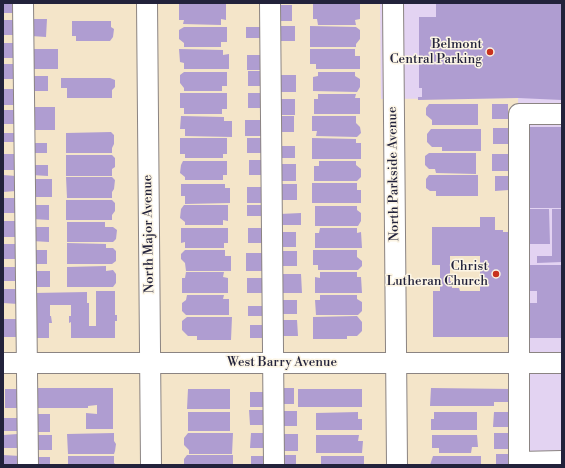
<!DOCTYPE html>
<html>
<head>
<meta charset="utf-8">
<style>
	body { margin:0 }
	#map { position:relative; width:565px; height:468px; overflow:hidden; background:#f4e5c9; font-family:"Libre Bodoni",serif }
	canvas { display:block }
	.frame { position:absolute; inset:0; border:4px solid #22223b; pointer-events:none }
</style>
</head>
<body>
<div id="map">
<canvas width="565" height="468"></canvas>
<div class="frame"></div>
</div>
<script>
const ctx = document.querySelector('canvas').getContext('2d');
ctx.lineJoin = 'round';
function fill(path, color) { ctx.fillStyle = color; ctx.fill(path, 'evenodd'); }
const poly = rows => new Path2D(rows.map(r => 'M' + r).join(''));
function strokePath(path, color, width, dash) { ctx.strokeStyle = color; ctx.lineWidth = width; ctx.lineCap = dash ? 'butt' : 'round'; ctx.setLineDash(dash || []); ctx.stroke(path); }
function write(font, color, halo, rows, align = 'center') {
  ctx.font = font + ' "Libre Bodoni",serif'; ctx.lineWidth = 3; ctx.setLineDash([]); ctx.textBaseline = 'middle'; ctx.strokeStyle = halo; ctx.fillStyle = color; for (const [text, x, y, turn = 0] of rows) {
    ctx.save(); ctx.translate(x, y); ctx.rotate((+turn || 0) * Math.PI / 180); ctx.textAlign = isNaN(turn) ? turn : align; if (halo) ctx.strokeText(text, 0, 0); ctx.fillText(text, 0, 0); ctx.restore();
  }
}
const built = poly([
	[380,3,562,3,562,465,521,465,518,98,381,99]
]);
const building = poly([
	[3,3,16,3,16,13,3,13],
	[179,4,226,4,226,20,221,19,221,25,183,24,184,20,179,20],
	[313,4,360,4,360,19,355,20,356,25,318,25,317,19,313,19],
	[436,4,562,4,562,100,518,98,418,100,418,97,422,97,422,88,419,88,419,17,436,17],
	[277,5,292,5,292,21,277,21],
	[30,19,47,19,46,37,31,36],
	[3,20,15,20,15,35,3,35],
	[72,21,111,21,111,27,114,29,113,37,110,41,76,41,76,36,72,36],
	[278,26,295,26,295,41,278,41],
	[310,26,356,27,360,30,360,39,356,44,356,47,310,47],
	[184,27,227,27,227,42,221,42,221,47,184,47,184,43,179,39,179,30],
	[246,27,263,27,263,38,246,38],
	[3,43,15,43,15,58,3,58],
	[32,49,58,49,58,69,32,69],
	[179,49,223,50,223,55,229,54,229,69,184,69,184,63,180,62],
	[310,49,355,49,355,56,360,56,360,69,316,69,316,64,310,64],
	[247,55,262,55,262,70,247,70],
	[3,64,16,64,16,79,3,79],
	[248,71,263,71,263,86,248,86],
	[184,72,227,72,227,86,222,86,222,91,184,91,184,88,180,83,180,75],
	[318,72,355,72,355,76,360,79,360,87,357,92,313,91,313,77,318,76],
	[278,75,296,75,296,92,278,92],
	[31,76,48,76,48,91,31,91],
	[61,78,110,78,115,80,115,87,112,90,112,98,67,98,67,88,61,88],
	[3,89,16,89,16,105,3,105],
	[180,93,227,93,227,109,222,109,222,114,184,114,184,108,180,108],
	[248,93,262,93,262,108,248,108],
	[318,94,356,94,355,98,360,98,360,114,314,114,314,99,318,99],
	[278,99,295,99,295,115,278,115],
	[429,104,478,104,478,125,432,125,432,120,426,115,426,108],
	[492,104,508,104,508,119,492,119],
	[30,107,55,107,55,130,30,130],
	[3,110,15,110,15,124,3,124],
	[181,116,224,117,224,121,232,121,232,137,185,136,185,129,180,129],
	[278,116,294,116,294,132,278,132],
	[312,116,356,116,356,123,360,127,361,133,357,137,316,136,317,131,312,131],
	[245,120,263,120,263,136,245,136],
	[523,127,562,127,562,208,523,208],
	[493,128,510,128,510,144,493,144],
	[431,129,481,129,481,151,442,151,442,147,432,147,427,142,427,134],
	[111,132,114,135,114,144,112,148,112,153,66,153,66,133],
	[3,133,16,133,16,142,3,142],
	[180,138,227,138,227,154,223,154,223,158,185,158,185,154,180,154],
	[247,138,263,138,263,153,247,153],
	[312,138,356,139,356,143,361,143,361,159,312,159],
	[31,143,47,143,47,153,31,153],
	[279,146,295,146,295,158,279,158],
	[429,153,476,153,476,174,436,173,435,169,429,169,425,165,425,156],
	[3,154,16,154,16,170,3,170],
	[492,154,509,154,508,171,492,171],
	[66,155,112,155,115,158,115,167,112,169,112,176,66,176],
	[249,160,265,160,265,175,249,175],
	[183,161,227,161,227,175,223,175,223,180,185,180,185,177,180,173,181,165],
	[319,161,356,161,356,165,361,169,361,177,357,181,314,181,314,166,319,166],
	[279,164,296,164,296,181,279,181],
	[32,165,48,165,48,176,32,175],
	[3,175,16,176,16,191,3,192],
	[429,175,478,175,478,196,436,196,436,191,430,191,426,188,426,179],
	[495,176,509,176,509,190,495,191],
	[66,177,112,177,115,180,114,189,112,192,112,198,67,198],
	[34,179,52,179,52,197,33,197],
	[312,183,357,183,357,190,361,190,361,203,312,203],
	[181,184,225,184,225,188,230,188,230,203,185,204,185,196,181,196],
	[278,184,297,184,297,200,278,200],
	[247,187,264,187,264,203,247,203],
	[3,198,16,198,16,213,3,213],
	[66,200,112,200,115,203,115,211,112,215,112,220,66,220],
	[32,205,49,205,49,220,32,219],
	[184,205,228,205,228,221,223,220,223,225,185,225,185,222,180,218,181,209],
	[247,205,264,205,264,216,247,216],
	[315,206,357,206,357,210,361,213,361,221,358,226,315,226],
	[523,209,549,209,550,244,528,244],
	[552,209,562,209,562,262,537,263,537,256,552,256],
	[301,213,301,225,280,225,280,214],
	[480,217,495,217,495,230,503,230,503,232,512,232,512,337,433,337,433,291,440,291,440,265,432,265,432,227,480,227],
	[450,256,480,256,480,291,460,291,459,288,452,288,452,281,450,281],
	[3,221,17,221,17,237,3,237],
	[67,222,105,222,105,227,113,227,117,230,116,239,113,242,67,242],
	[32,227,49,227,49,242,32,241],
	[181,228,228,228,228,243,224,243,224,248,185,248,185,242,181,243],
	[248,228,264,228,264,243,248,243],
	[320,228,357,228,357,233,361,232,362,248,315,248,315,233,319,233],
	[279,232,296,232,296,247,279,247],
	[67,243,106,244,106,248,113,248,116,251,116,261,112,264,67,264],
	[3,244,17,244,17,259,3,259],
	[33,250,47,250,47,264,32,264],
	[185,250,225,250,225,256,231,256,231,271,186,271,185,263,181,259,181,254],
	[313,250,357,250,357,257,362,261,362,266,358,270,318,270,318,265,313,265],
	[281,251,297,251,297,266,281,266],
	[246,253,264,253,264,271,246,271],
	[525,265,562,265,562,338,525,338,524,303,537,303,537,291,524,291],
	[106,266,106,271,113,270,116,274,116,283,113,287,67,287,67,267],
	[3,267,17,267,17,281,3,281],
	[33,271,50,271,50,287,33,287],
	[186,272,224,272,223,277,228,278,228,293,182,293,182,278,185,278],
	[320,272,357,272,357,277,361,277,362,293,315,293,315,277,320,278],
	[279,274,301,274,302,293,279,293],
	[247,278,264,278,265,293,247,293],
	[3,289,18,289,18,304,3,303],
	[96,291,115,291,115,315,117,315,117,321,115,321,115,338,71,338,71,322,69,323,69,316,71,316,71,305,50,305,50,316,51,316,52,323,49,323,49,338,32,338,34,293,87,292,87,303,89,303,89,326,96,326],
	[187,295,224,295,223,299,229,299,229,315,186,315,182,311,182,303,186,300],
	[320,295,357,295,357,299,362,302,362,311,358,315,316,315,315,300,320,300],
	[279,300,297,300,297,314,279,314],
	[248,306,264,306,264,316,248,316],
	[357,316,362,322,362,331,357,336,347,336,347,339,313,339,313,317],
	[187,317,232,317,231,340,197,340,197,336,188,336,182,330,182,321],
	[4,319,17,319,18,337,3,337],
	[280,320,297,320,298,336,279,336],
	[250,325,264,325,264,338,250,338],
	[35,388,113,388,113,429,86,429,86,413,97,414,97,405,88,406,88,408,35,408],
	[279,388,294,388,294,404,280,404],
	[431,388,512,389,512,402,494,402,494,406,430,406],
	[5,389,20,389,20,408,5,408],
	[188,389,230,389,230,409,187,409],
	[298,389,362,389,362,407,298,407],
	[250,392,266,392,266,407,250,407],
	[249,410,265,410,266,425,250,425],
	[281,411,297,411,297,426,281,426],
	[188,412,230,412,230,431,188,431],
	[358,412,358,419,362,419,362,430,316,430,316,413],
	[434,412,477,412,477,430,431,430,431,419,434,419],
	[494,412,511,412,511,427,493,427],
	[36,414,50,414,50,432,35,432],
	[4,418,19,418,19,431,4,431],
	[114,433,114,441,116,444,115,451,114,454,68,454,67,434],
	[188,433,233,433,232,454,189,454,189,450,184,445,184,438],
	[251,433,266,433,266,448,250,448],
	[494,433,511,433,512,449,494,449],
	[18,434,18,448,3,448,3,435],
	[281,434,298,434,298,451,281,451],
	[35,435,52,435,52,450,36,450],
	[316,435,359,435,358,441,363,441,362,453,316,453],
	[432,435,477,435,478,447,472,447,471,453,439,453,439,448,432,448],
	[496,454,512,454,512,465,496,465],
	[3,455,20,456,20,465,3,465],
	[187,455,233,455,233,465,184,465,184,459],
	[281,455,296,455,296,465,282,465],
	[68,456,114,456,114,463,116,465,68,465],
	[251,456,266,456,266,465,251,465],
	[321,456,364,456,364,465,321,465],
	[433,456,481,456,481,465,430,465],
	[35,457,50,457,50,465,35,465]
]);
const minor = poly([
	[23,3,28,465],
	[147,3,151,465],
	[270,3,274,465],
	[393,3,397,465],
	[3,363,562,363],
	[519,462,562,461],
	[519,465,519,114,562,114]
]);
const markers = [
	[490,52,4,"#c8321e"],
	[496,274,4,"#c8321e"]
];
const poiNames = [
	["Belmont",482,45],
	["Central Parking",482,60],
	["Christ",488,267],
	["Lutheran Church",488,282]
];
const streetNames = [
	["North Parkside Avenue",394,174,-91],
	["North Major Avenue",149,234,-91],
	["West Barry Avenue",282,363]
];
fill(built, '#e3d3f2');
fill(building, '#af9dd1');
strokePath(minor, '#8b8482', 22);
strokePath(minor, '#fff', 20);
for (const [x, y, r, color] of markers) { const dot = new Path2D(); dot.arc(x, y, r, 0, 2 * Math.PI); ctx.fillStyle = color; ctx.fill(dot); strokePath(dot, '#fcf5e5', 1.5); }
write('13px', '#22223b', '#fcf5e5', poiNames, 'right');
write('13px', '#22223b', '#fcf5e5', streetNames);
</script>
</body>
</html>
